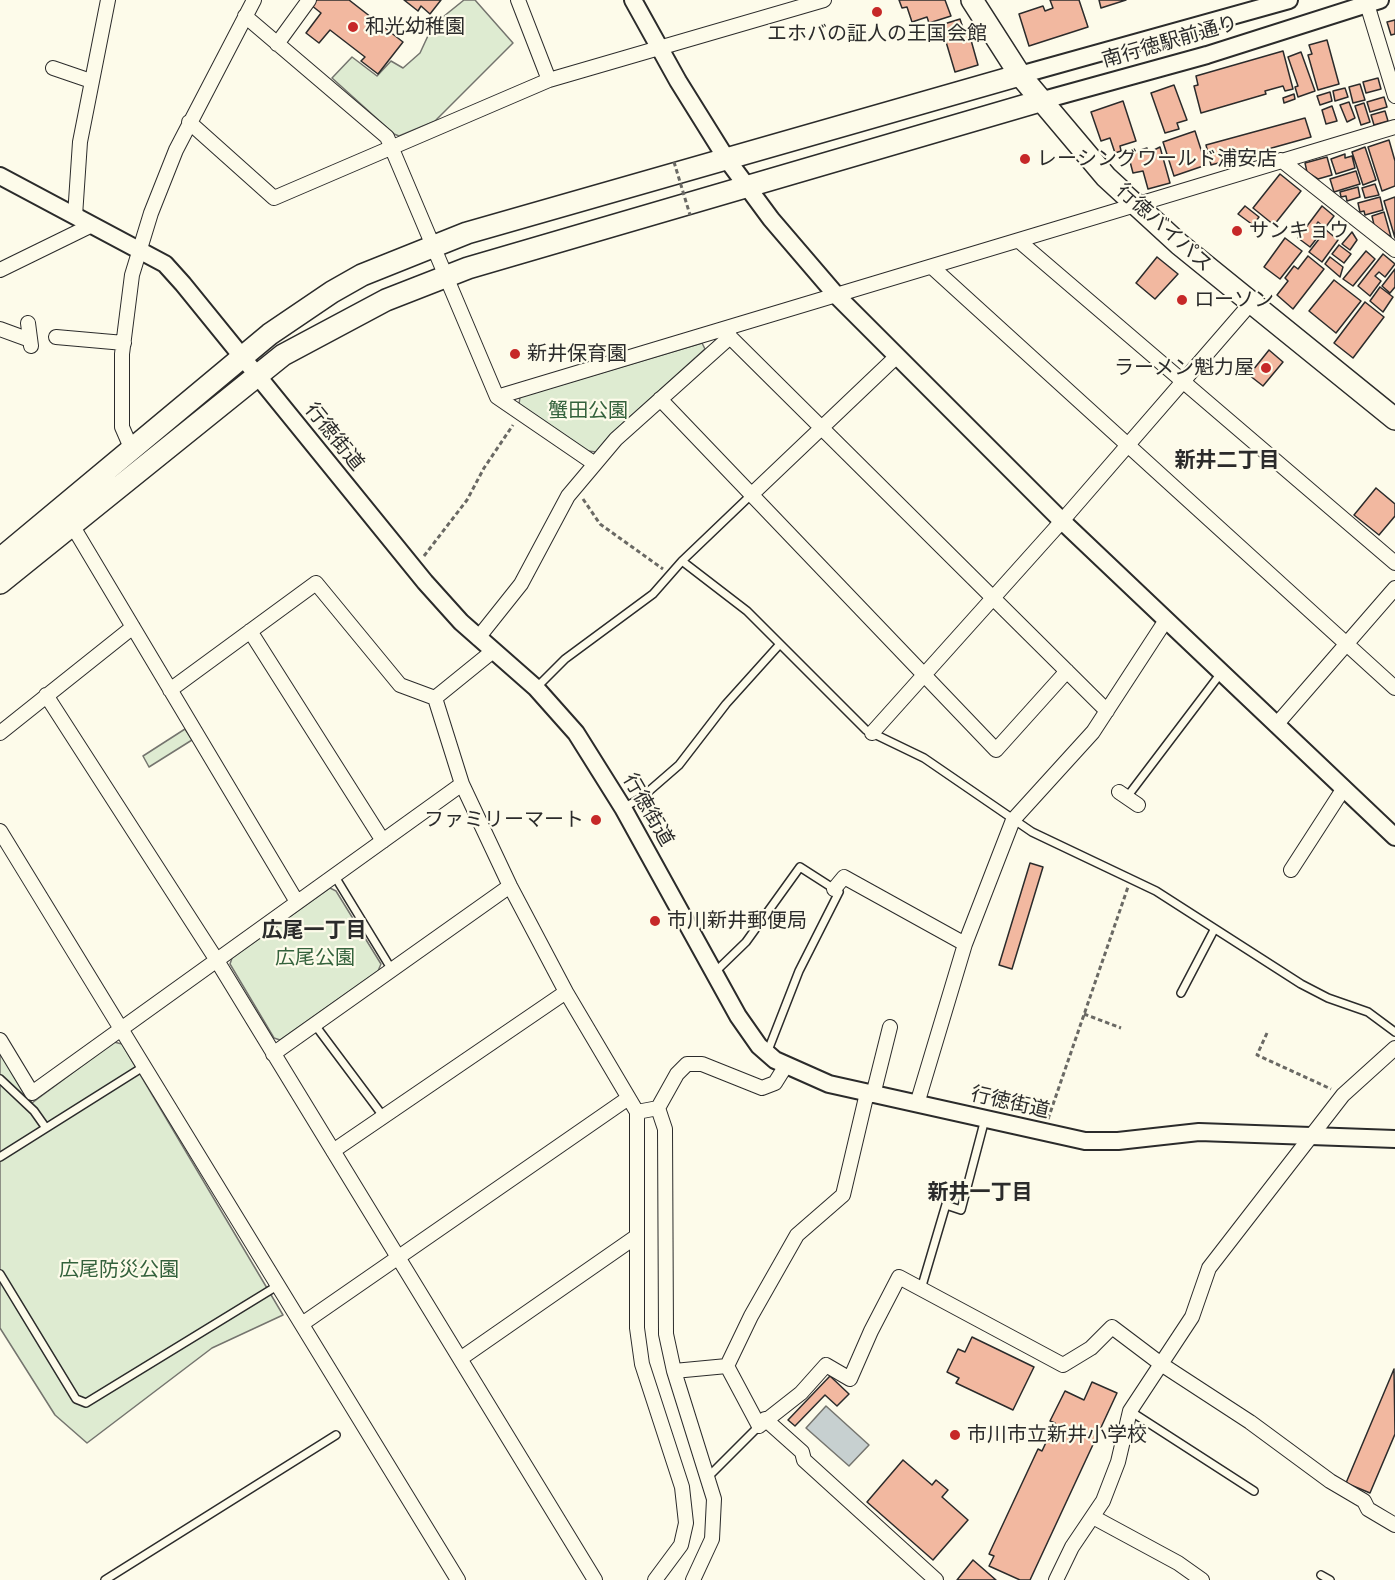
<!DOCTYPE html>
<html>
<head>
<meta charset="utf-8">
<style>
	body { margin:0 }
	canvas { display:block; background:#fdfbea }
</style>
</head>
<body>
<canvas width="1395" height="1580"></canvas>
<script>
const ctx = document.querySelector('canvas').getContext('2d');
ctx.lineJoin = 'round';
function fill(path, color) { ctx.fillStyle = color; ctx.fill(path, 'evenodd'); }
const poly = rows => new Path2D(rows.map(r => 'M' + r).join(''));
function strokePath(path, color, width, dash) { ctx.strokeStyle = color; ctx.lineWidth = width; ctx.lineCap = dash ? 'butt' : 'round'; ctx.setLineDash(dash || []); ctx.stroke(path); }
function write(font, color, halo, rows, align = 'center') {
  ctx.font = font + ' "Noto Sans","Noto Sans JP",sans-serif'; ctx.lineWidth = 4.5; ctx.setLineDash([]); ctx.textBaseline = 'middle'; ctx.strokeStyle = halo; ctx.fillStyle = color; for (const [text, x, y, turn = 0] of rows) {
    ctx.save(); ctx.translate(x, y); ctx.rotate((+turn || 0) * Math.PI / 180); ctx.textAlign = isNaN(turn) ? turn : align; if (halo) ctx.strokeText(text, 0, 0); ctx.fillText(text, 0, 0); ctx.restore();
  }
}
const green = poly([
	[464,0,475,0,513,43,435,121,399,136,394,134,332,78,352,57,377,76,391,61,403,68,420,53,433,25,464,0],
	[702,343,705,349,611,434,596,452,588,451,519,404,520,397,702,343],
	[185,729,192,740,149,767,143,756,185,729],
	[330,888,336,891,381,964,378,971,280,1040,274,1038,230,964,232,958,330,888],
	[114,1042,122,1044,283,1315,212,1348,87,1443,55,1415,0,1328,0,1053,32,1103,114,1042]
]);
const water = poly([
	[826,1406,869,1445,849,1466,806,1428,826,1406]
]);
const building = poly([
	[314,0,349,0,403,42,378,74,361,61,365,57,330,30,319,43,306,33,321,13,311,5,314,0],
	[404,0,441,0,430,14,421,6,418,11,404,0],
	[899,0,945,0,951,16,929,23,927,17,912,22,907,7,902,8,899,0],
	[1050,0,1079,0,1088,27,1029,46,1019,14,1043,6,1045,11,1053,8,1050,0],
	[1099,0,1126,0,1101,8,1099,0],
	[960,19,965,34,969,33,978,65,955,72,941,25,960,19],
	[1395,20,1395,34,1391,35,1387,22,1395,20],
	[1327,40,1339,84,1318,90,1308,55,1312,54,1309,45,1327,40],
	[1283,51,1293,89,1285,91,1283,86,1265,91,1266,94,1201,113,1194,86,1198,85,1196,76,1283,51],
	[1301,52,1315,91,1298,97,1295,87,1298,86,1288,57,1301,52],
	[1378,78,1381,89,1366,93,1363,82,1378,78],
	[1360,84,1365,100,1353,103,1349,87,1360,84],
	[1174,85,1187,120,1177,123,1179,129,1165,133,1151,93,1174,85],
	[1345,88,1348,97,1335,101,1333,91,1345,88],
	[1330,92,1332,101,1320,105,1317,96,1330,92],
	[1294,94,1295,99,1284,103,1283,98,1294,94],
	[1384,97,1387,107,1370,112,1367,102,1384,97],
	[1123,101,1136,141,1120,146,1121,151,1115,153,1110,138,1101,141,1091,112,1123,101],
	[1349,102,1355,118,1347,122,1340,105,1349,102],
	[1364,103,1370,122,1361,125,1355,106,1364,103],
	[1332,106,1337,121,1326,124,1322,110,1332,106],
	[1385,111,1388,121,1374,125,1371,115,1385,111],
	[1305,118,1311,137,1211,165,1206,145,1305,118],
	[1195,131,1206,165,1174,176,1163,142,1195,131],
	[1389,140,1395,161,1395,186,1382,191,1368,147,1389,140],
	[1160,147,1170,183,1148,189,1143,171,1133,173,1128,154,1147,148,1148,153,1160,147],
	[1365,147,1376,180,1363,185,1352,152,1365,147],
	[1345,154,1345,158,1352,156,1355,168,1336,174,1331,159,1345,154],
	[1327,157,1332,175,1318,179,1307,172,1305,163,1327,157],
	[1356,171,1360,184,1334,192,1330,179,1356,171],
	[1280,174,1301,191,1274,225,1253,208,1280,174],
	[1375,184,1379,195,1365,198,1362,188,1375,184],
	[1358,187,1360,197,1347,201,1346,196,1341,197,1340,192,1358,187],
	[1380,197,1383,210,1365,215,1364,211,1360,212,1358,203,1380,197],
	[1395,197,1395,238,1384,201,1395,197],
	[1245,206,1259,217,1253,225,1238,214,1245,206],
	[1322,206,1334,216,1325,228,1318,222,1314,228,1321,233,1310,247,1298,238,1322,206],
	[1384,212,1391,237,1374,225,1372,216,1384,212],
	[1326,230,1338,240,1322,262,1309,252,1326,230],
	[1352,232,1357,240,1350,250,1342,244,1352,232],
	[1285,238,1302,251,1280,279,1264,267,1285,238],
	[1339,245,1351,254,1344,263,1332,254,1339,245],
	[1366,251,1375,259,1353,286,1343,279,1366,251],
	[1383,254,1395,264,1385,277,1379,272,1375,276,1381,281,1370,296,1358,286,1383,254],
	[1308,256,1324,269,1293,309,1277,295,1288,281,1285,278,1294,266,1298,269,1308,256],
	[1157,257,1178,274,1155,299,1136,283,1157,257],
	[1330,257,1343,267,1340,277,1325,264,1330,257],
	[1395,269,1395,287,1390,293,1382,286,1395,269],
	[1334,280,1361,301,1336,333,1309,311,1334,280],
	[1380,287,1393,297,1383,312,1370,301,1380,287],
	[1365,302,1384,317,1353,358,1334,343,1365,302],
	[1269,350,1283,362,1263,386,1249,375,1269,350],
	[1376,488,1395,504,1395,516,1379,535,1354,515,1376,488],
	[1030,863,1043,867,1012,969,999,965,1030,863],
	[972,1337,1034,1367,1013,1410,956,1383,959,1378,947,1372,958,1349,965,1352,972,1337],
	[1394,1369,1395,1434,1370,1493,1346,1483,1394,1369],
	[830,1376,849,1394,837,1406,825,1395,795,1426,788,1420,830,1376],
	[1092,1382,1117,1393,1030,1580,1020,1580,989,1566,994,1556,989,1554,1038,1449,1042,1451,1055,1423,1050,1421,1065,1391,1084,1400,1092,1382],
	[903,1460,932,1485,936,1480,948,1490,942,1497,968,1520,933,1560,867,1502,903,1460],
	[973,1560,996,1580,957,1580,973,1560]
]);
const path = poly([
	[583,499,600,524,663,569],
	[424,556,467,500,484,468,513,425],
	[1084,1014,1121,1028],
	[1267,1033,1257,1055,1331,1089],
	[1048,1119,1128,887]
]);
const service = poly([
	[682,561,747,611,866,730,924,758,1032,832,1156,891,1301,984,1328,998,1368,1012,1395,1032],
	[536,688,565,659,653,594,682,561,751,495],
	[1127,797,1221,673],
	[623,808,641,798,679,765,726,704,780,644],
	[334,875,392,970],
	[714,973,746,942,800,867,839,892,799,971,767,1053],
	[1181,993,1214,930],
	[315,1025,383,1116],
	[0,1079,34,1111,46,1128],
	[0,1157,143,1067],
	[946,1205,961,1210,985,1119],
	[0,1274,76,1399,86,1403,277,1286],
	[921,1289,950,1191],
	[1130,1411,1254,1491],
	[709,1476,759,1426],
	[1321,1575,1330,1580],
	[105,1580,336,1435]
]);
const minor = poly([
	[518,0,549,80],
	[1367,4,1395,96],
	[245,16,387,137,497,397,595,464],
	[277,44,309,0],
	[53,68,91,81],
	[189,122,274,198,549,80,824,0],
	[1281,160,1395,250],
	[75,216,80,142,108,0],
	[1019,241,1395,563],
	[932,267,1395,688],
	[0,270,92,225],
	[28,323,31,346],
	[0,329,30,340],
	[56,337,124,343],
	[730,337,1107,711],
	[497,397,1395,127],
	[660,399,996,750,1067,671],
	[132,450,122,427,122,354,132,275,151,213,176,150,254,0],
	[751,495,896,357],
	[72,525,297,902],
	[250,631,383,841],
	[478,638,521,584,568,496,616,439,730,337,728,330],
	[493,651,435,698,462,784,510,886,566,992,637,1112,658,1108,677,1074,687,1064,702,1064,762,1088,775,1083,785,1067],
	[170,690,316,583,400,685,435,698],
	[46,695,216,959,595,1580],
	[1276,725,1395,588],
	[0,733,133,627],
	[872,733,1062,521,1251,303],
	[1119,792,1138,805],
	[0,831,458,1580],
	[1291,870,1344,788],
	[834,889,844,877,965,944],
	[0,1040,32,1093,462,784],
	[273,1054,510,886],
	[873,1095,890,1027],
	[917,1104,965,944,1013,820,1093,732,1166,620],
	[658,1108,665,1129,666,1334,674,1371,714,1499,712,1539,693,1580],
	[637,1112,637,1328,642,1364,682,1487,686,1523,681,1545,655,1580],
	[333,1151,566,992],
	[302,1324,627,1099],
	[460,1359,637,1236],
	[727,1366,759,1426,801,1393,826,1365,850,1379,871,1331,899,1277,1063,1365,1091,1348,1112,1327,1161,1364,1250,1422,1330,1481,1364,1501,1368,1509,1395,1525],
	[674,1371,727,1366,751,1316,797,1235,843,1195,867,1093],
	[765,1419,802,1452,804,1460,936,1580],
	[1093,1517,1178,1563,1202,1580],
	[1056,1580,1072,1547,1103,1501,1118,1462,1130,1411,1192,1317,1209,1268,1343,1095,1395,1048]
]);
const tertiary = poly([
	[633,0,678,81,726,158,771,219,837,296,1062,521,1395,837],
	[1020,75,1289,0],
	[1040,101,1207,55,1380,0],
	[0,176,165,264,183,284,425,582,461,622,536,688,576,733,623,808,738,1016,759,1046,775,1060,829,1084,1085,1141,1118,1141,1199,1132,1395,1139]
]);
const primary = poly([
	[972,0,1020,75,1106,177,1179,244,1395,419],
	[0,559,270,334,332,292,362,275,467,233,1020,75],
	[0,583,283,355,386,300,468,268,1040,101]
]);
const pathBridge = poly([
	[674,162,690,215]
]);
const markers = [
	[877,12,6,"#c62828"],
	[353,27,6,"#c62828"],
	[1025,159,6,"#c62828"],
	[1237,231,6,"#c62828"],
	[1182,300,6,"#c62828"],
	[515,354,6,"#c62828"],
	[1266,368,6,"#c62828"],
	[596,820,6,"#c62828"],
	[655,921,6,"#c62828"],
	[955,1435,6,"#c62828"]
];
const poiNames = [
	["和光幼稚園",365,27],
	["エホバの証人の王国会館",877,34,"center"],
	["レーシングワールド浦安店",1037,159],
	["サンキョウ",1249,231],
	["ローソン",1194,300],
	["新井保育園",527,354],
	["ラーメン魁力屋",1254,368,"right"],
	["ファミリーマート",584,820,"right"],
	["市川新井郵便局",667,921],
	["市川市立新井小学校",967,1435]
];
const streetNames = [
	["南行徳駅前通り",1170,42,-16],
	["行徳バイパス",1164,228,42],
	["行徳街道",334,437,51],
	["行徳街道",648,810,60],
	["行徳街道",1010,1103,13]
];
const parkNames = [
	["蟹田公園",588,411],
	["広尾公園",315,958],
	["広尾防災公園",119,1270]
];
const neighbourhoodNames = [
	["新井二丁目",1227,461],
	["広尾一丁目",314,931],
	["新井一丁目",980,1193]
];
fill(green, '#deebd1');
strokePath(green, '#74746e', 1.5);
fill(water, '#c7d0d0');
strokePath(water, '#74746e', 1.5);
fill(building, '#f2b8a0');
strokePath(building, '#2b2b2b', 1.5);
strokePath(service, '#2b2b2b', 10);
strokePath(minor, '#2b2b2b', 16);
strokePath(tertiary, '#2b2b2b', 20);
strokePath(primary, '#2b2b2b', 24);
strokePath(path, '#6a6964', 3, [4.5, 3]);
strokePath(service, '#fdfbea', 7);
strokePath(minor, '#fdfbea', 14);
strokePath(tertiary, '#fdfbea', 16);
strokePath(primary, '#fdfbea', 21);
strokePath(pathBridge, '#6a6964', 3, [4.5, 3]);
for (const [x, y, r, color] of markers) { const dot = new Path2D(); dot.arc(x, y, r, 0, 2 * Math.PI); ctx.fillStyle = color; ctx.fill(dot); strokePath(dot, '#fdfbea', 2); }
write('20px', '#2b2b2b', '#fdfbea', poiNames, 'left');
write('20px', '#2b2b2b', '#fdfbea', streetNames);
write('20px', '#34623c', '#fdfbea', parkNames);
write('bold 21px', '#2b2b2b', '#fdfbea', neighbourhoodNames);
</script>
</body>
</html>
